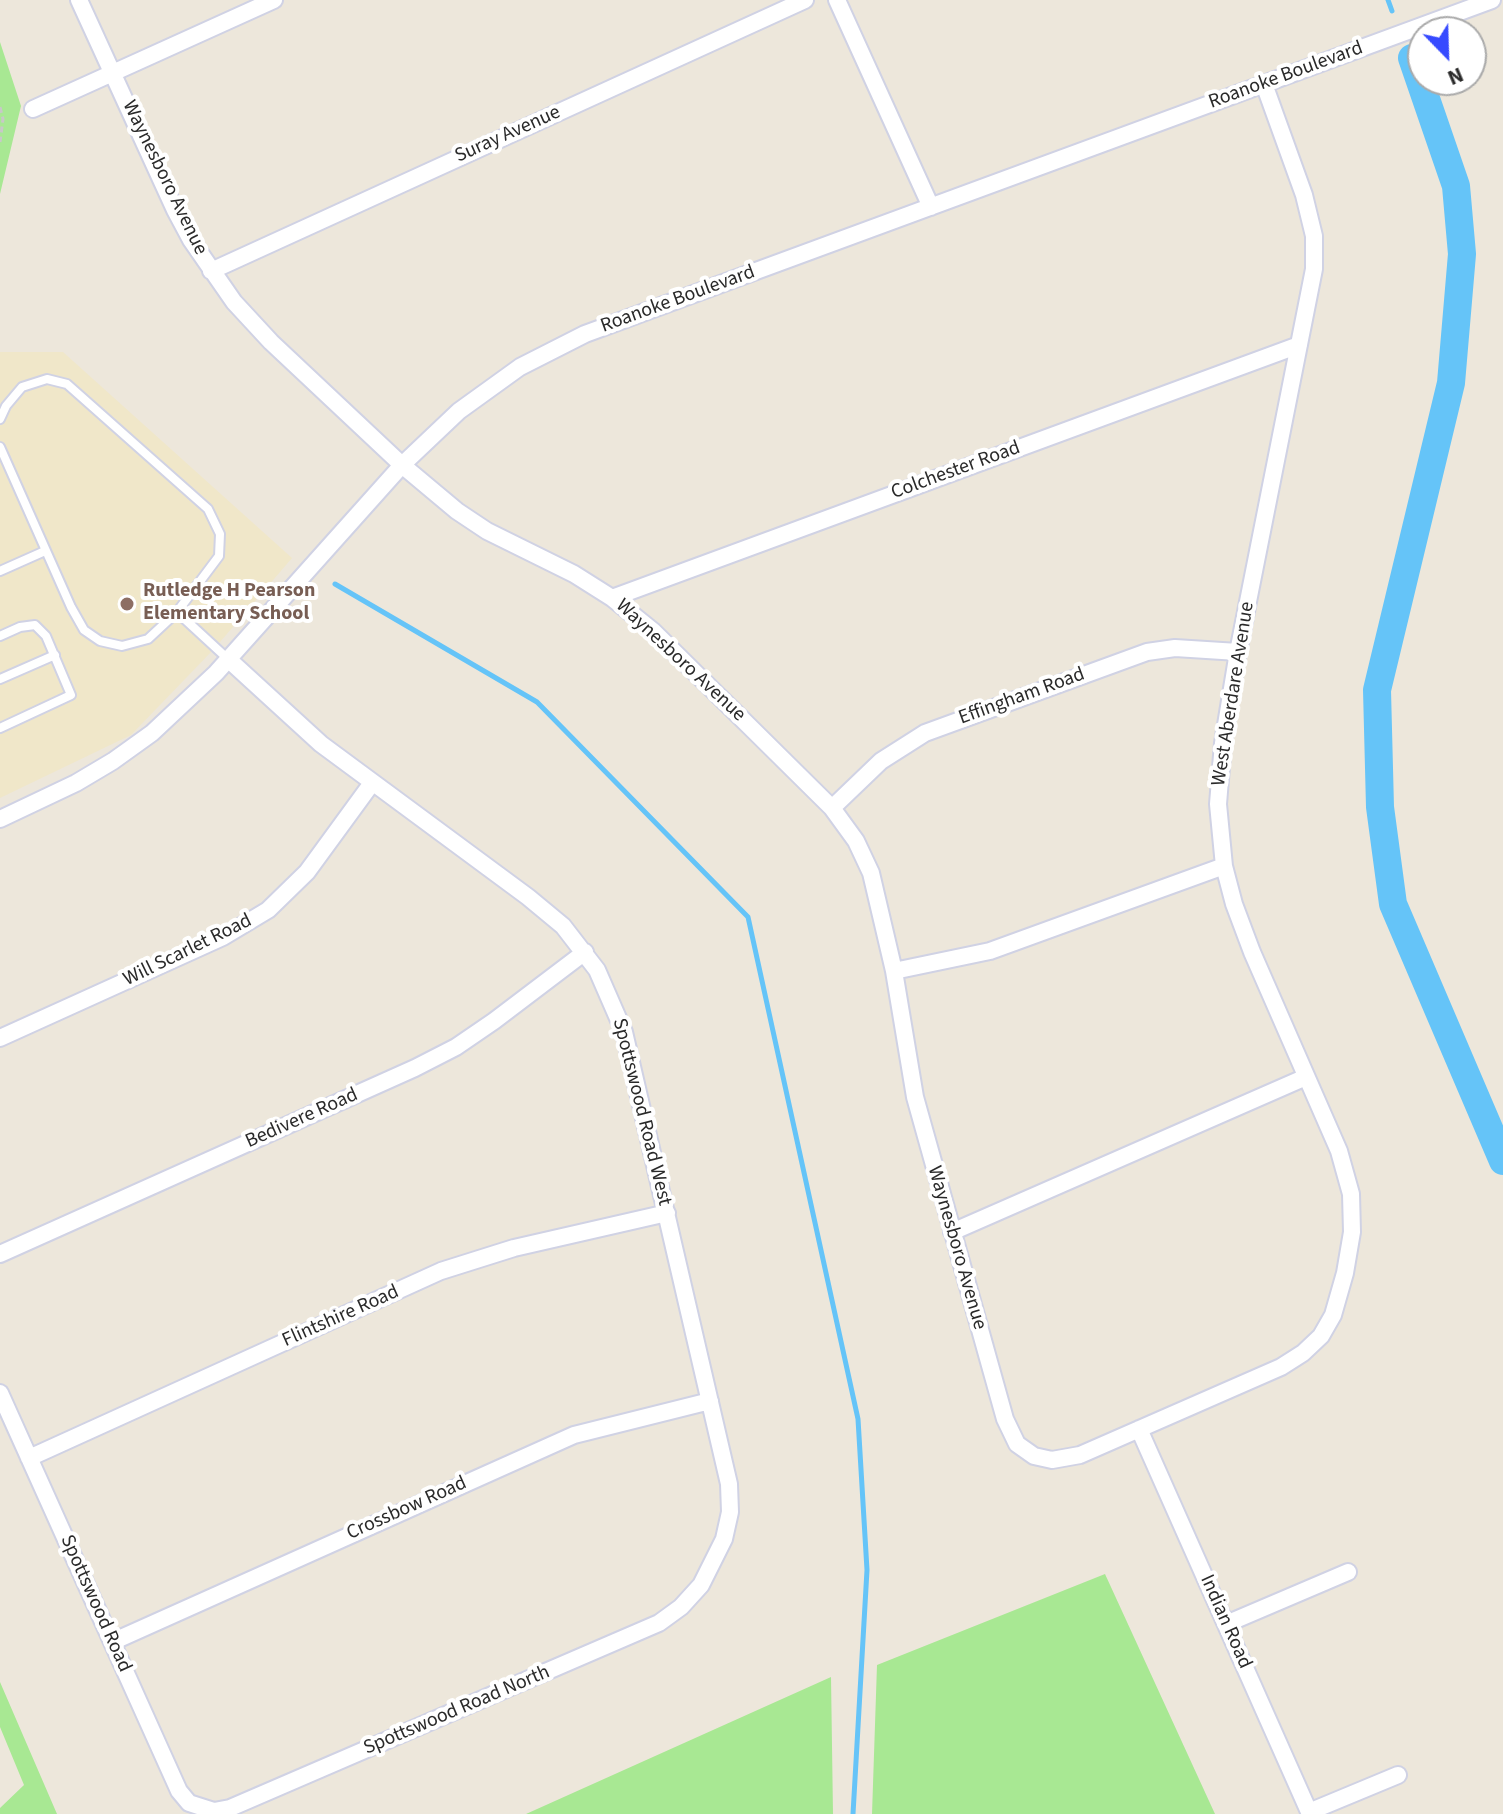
<!DOCTYPE html>
<html>
<head>
<meta charset="utf-8">
<style>
	body { margin:0 }
	#map { position:relative; width:1503px; height:1814px; overflow:hidden; background:#ede7db; font-family:"Source Sans 3",sans-serif }
	canvas { display:block }
	.north { position:absolute; left:1407px; top:16px; width:80px; height:80px; box-sizing:border-box; background:#fff; border:2px solid #aaa; border-radius:50%; rotate:157deg; font-size:22px; font-weight:700; line-height:32px; text-align:center; color:#2a2a2a }
	.north::after { content:''; display:block; margin:auto; width:28px; height:36px; background:#364aff; clip-path:polygon(50% 0,100% 100%,50% 72%,0 100%) }
</style>
</head>
<body>
<div id="map">
<canvas width="1503" height="1814"></canvas>
<div class="north">N</div>
</div>
<script>
const ctx = document.querySelector('canvas').getContext('2d');
ctx.lineJoin = 'round';
function fill(path, color) { ctx.fillStyle = color; ctx.fill(path, 'evenodd'); }
const poly = rows => new Path2D(rows.map(r => 'M' + r).join(''));
function strokePath(path, color, width, dash) { ctx.strokeStyle = color; ctx.lineWidth = width; ctx.lineCap = dash ? 'butt' : 'round'; ctx.setLineDash(dash || []); ctx.stroke(path); }
function write(font, color, halo, rows, align = 'center') {
  ctx.font = font + ' "Source Sans 3",sans-serif'; ctx.lineWidth = 8; ctx.setLineDash([]); ctx.textBaseline = 'middle'; ctx.strokeStyle = halo; ctx.fillStyle = color; for (const [text, x, y, turn = 0] of rows) {
    ctx.save(); ctx.translate(x, y); ctx.rotate((+turn || 0) * Math.PI / 180); ctx.textAlign = isNaN(turn) ? turn : align; if (halo) ctx.strokeText(text, 0, 0); ctx.fillText(text, 0, 0); ctx.restore();
  }
}
const education = poly([
	[0,352,63,352,292,558,214,649,131,735,0,798]
]);
const green = poly([
	[0,42,21,106,0,194],
	[1105,1574,1215,1814,872,1814,877,1665],
	[831,1677,833,1814,526,1814],
	[0,1682,57,1814,0,1814,0,1808,24,1785,0,1727]
]);
const stream = poly([
	[1388,0,1392,11],
	[335,584,537,702,748,917,858,1419,867,1570,853,1814]
]);
const river = poly([
	[1412,58,1456,186,1462,254,1451,383,1377,690,1380,807,1393,904,1503,1161]
]);
const path = poly([
	[0,107,3,119,0,142]
]);
const lane = poly([
	[0,419,6,406,22,387,47,379,67,384,208,509,220,534,219,556,177,612,148,639,122,646,100,641,84,630,71,607,0,447],
	[0,571,45,551],
	[177,612,228,659],
	[0,636,20,627,35,625,46,636,71,695,0,728],
	[0,679,55,655]
]);
const street = poly([
	[79,0,175,210,191,240,234,302,271,342,402,465,457,511,487,531,574,574,612,598,653,631,832,808,856,841,871,873,894,971,915,1097,1005,1419,1017,1444,1034,1456,1052,1460,1080,1455,1281,1367,1303,1353,1321,1336,1333,1315,1345,1273,1352,1232,1351,1194,1339,1151,1252,952,1234,904,1224,866,1218,804,1223,743,1238,652,1314,269,1314,236,1304,195,1264,84],
	[837,0,931,207],
	[33,109,274,0],
	[211,271,805,0],
	[612,598,1299,345],
	[832,808,881,761,925,733,1147,652,1175,648,1238,652],
	[0,819,76,783,113,761,152,733,216,673,402,465,459,411,520,367,585,334,1492,0],
	[894,971,990,951,1224,866],
	[0,1038,223,937,268,910,307,872,372,783],
	[952,1232,1306,1077],
	[0,1254,415,1068,456,1047,494,1021,585,952],
	[0,1393,179,1791,189,1803,214,1811,230,1808,659,1623,681,1607,701,1585,724,1539,730,1512,729,1484,624,1032,597,970,563,926,528,897,321,744,228,659],
	[1139,1429,1310,1814],
	[29,1458,441,1271,514,1248,667,1213],
	[1226,1624,1348,1572],
	[112,1642,574,1435,710,1401],
	[1309,1812,1398,1775]
]);
const markers = [
	[127,604,8,"#8d6e63"]
];
const streetNames = [
	["Roanoke Boulevard",1286,76,-20],
	["Suray Avenue",508,135,-24],
	["Waynesboro Avenue",164,178,64],
	["Roanoke Boulevard",678,300,-20],
	["Colchester Road",956,471,-20],
	["Waynesboro Avenue",680,661,43],
	["West Aberdare Avenue",1234,694,-81],
	["Effingham Road",1022,697,-20],
	["Will Scarlet Road",188,951,-26],
	["Spottswood Road West",641,1112,76],
	["Bedivere Road",302,1119,-24],
	["Waynesboro Avenue",956,1248,74],
	["Flintshire Road",341,1317,-24],
	["Crossbow Road",407,1509,-24],
	["Spottswood Road",95,1604,66],
	["Indian Road",1225,1622,66],
	["Spottswood Road North",457,1711,-23]
];
const educationNames = [
	["Rutledge H Pearson",143,592],
	["Elementary School",143,615]
];
fill(education, '#f0e7c9');
fill(green, '#a8e893');
strokePath(stream, '#65c4f8', 5);
strokePath(river, '#65c4f8', 28);
strokePath(lane, '#d0d2e4', 12);
strokePath(street, '#d0d2e4', 20);
strokePath(path, '#c8c8c8', 3, [6, 4]);
strokePath(lane, '#fff', 8);
strokePath(street, '#fff', 16);
for (const [x, y, r, color] of markers) { const dot = new Path2D(); dot.arc(x, y, r, 0, 2 * Math.PI); ctx.fillStyle = color; ctx.fill(dot); strokePath(dot, '#fff', 3); }
write('20px', '#2a2a2a', '#fff', streetNames);
write('bold 20px', '#785e54', '#fff', educationNames, 'left');
</script>
</body>
</html>
